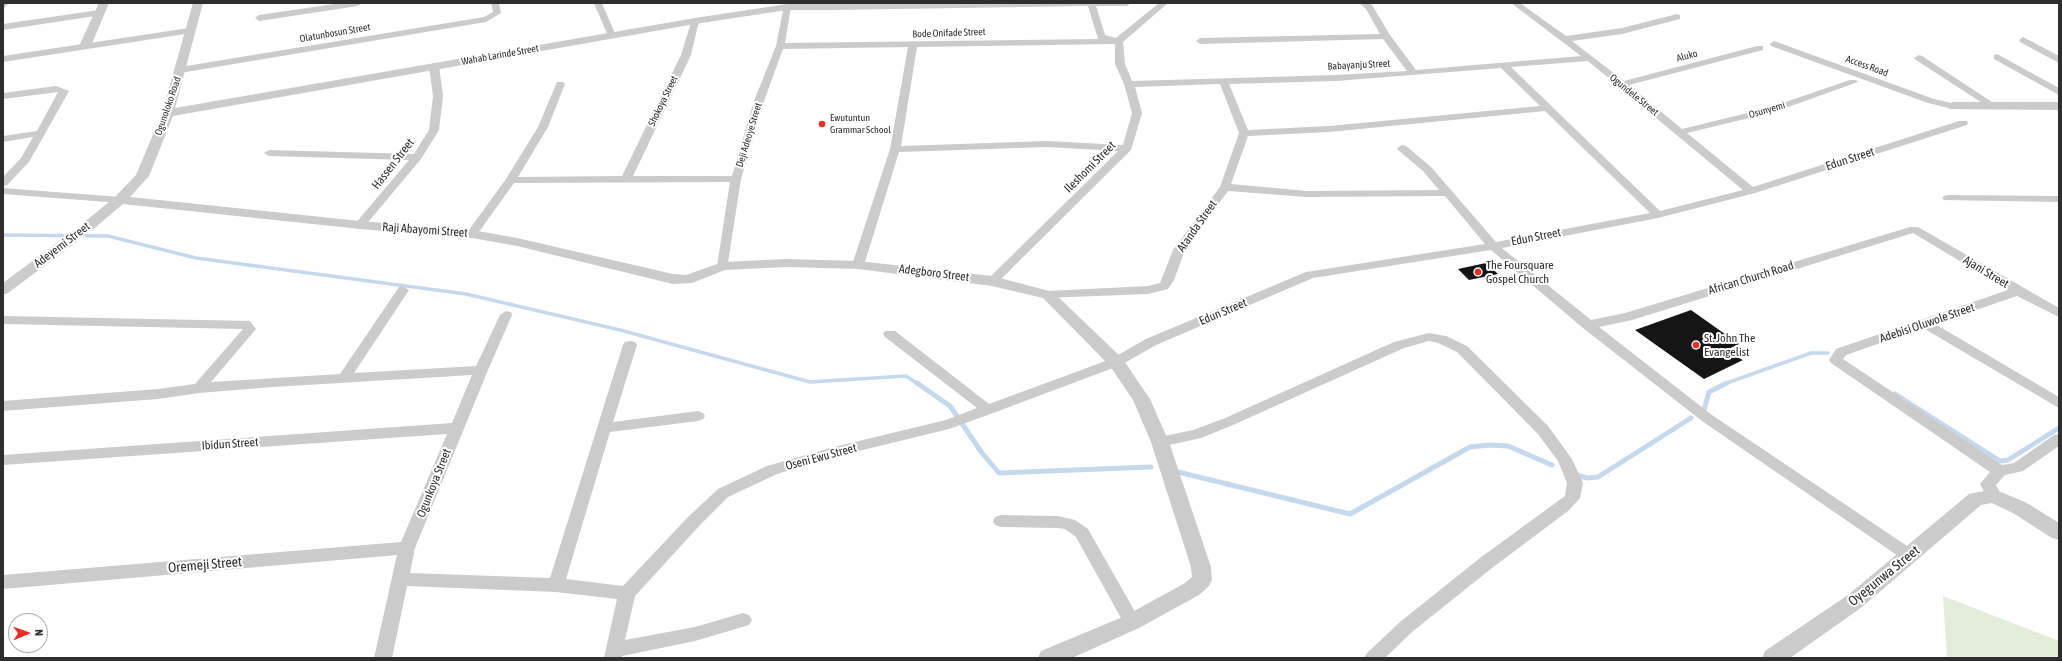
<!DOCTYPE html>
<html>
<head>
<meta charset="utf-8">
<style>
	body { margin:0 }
	#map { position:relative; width:2062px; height:661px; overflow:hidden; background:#fff; font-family:"Asap Condensed",sans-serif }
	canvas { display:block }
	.frame { position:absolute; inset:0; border:4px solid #2e2e2e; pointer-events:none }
	.north { position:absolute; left:8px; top:613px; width:40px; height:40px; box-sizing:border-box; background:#fff; border:1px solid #ababab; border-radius:50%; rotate:88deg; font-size:11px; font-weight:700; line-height:16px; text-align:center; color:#2e2e2e }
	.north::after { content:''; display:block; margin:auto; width:14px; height:18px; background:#f42a21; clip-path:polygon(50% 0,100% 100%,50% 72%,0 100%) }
</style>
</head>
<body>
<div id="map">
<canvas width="2062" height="661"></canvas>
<div class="frame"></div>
<div class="north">N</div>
</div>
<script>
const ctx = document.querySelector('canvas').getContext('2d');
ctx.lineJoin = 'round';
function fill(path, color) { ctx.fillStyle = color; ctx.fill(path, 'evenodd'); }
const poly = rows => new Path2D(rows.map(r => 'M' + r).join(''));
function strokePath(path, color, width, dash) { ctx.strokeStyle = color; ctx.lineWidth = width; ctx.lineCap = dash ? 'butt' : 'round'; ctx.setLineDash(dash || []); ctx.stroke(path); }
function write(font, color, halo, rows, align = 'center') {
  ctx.font = font + ' "Asap Condensed",sans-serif'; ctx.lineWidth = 4; ctx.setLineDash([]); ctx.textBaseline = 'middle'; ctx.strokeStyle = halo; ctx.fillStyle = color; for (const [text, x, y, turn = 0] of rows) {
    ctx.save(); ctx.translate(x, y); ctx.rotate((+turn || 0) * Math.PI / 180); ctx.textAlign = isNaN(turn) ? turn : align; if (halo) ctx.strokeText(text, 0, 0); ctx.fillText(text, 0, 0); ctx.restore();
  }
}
const green = poly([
	[1943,596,2059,641,2059,658,1947,658]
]);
const streamFar1 = poly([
	[3,235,108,236,196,258,466,294,620,330,810,382,906,376,918,384],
	[1724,384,1811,353,1828,353]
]);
const stream = poly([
	[917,383,950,406,982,453,999,473,1151,467],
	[1895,394,2000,461,2008,460,2059,428],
	[1704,410,1709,392,1727,383],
	[1178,472,1350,514,1470,447,1489,445,1508,446,1552,465],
	[1577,475,1587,478,1598,477,1691,418]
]);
const building = poly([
	[1486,263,1498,274,1469,280,1458,269],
	[1691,310,1739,344,1724,351,1743,360,1704,379,1635,330]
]);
const minor = poly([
	[3,3,9,3,3,9,3,3],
	[341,3,362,3,358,6,259,21,255,18,259,15,341,3],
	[491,3,499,3,501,13,486,22,180,73,175,70,180,67,484,17,493,12,491,3],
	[594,3,602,3,616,36,615,38,609,38,608,36,594,3],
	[941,3,1131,3,1127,6,1096,6,1105,35,1116,38,1159,3,1168,3,1123,42,1125,64,1132,81,1336,75,1407,71,1383,39,1200,44,1196,41,1200,38,1380,34,1366,9,1359,3,1369,3,1372,5,1390,35,1416,70,1581,56,1511,3,1520,3,1566,36,1622,28,1677,14,1680,15,1680,19,1622,34,1572,41,1624,81,1757,46,1763,46,1763,50,1629,85,1682,129,1768,108,1850,80,1856,80,1858,82,1774,112,1687,133,1753,187,1959,121,1967,121,1968,123,1967,125,1755,193,1658,218,1502,248,1591,320,1625,313,1910,227,1918,227,2059,308,2059,317,2017,296,1935,324,2059,397,2059,408,1923,328,1846,355,1843,359,2002,465,2014,463,2054,435,2059,434,2059,446,2023,471,2005,475,1996,485,2002,496,1999,500,1994,502,1989,500,1980,484,1990,472,1831,363,1829,360,1836,349,2008,290,1913,233,1632,320,1599,327,1712,415,1916,552,1918,556,1916,560,1910,562,1904,560,1702,421,1583,328,1491,250,1313,278,1156,345,1121,365,993,413,949,429,834,457,777,474,728,497,700,525,635,596,625,640,695,627,743,613,749,615,752,620,749,625,695,641,622,656,622,658,604,658,617,599,556,592,407,586,392,658,374,658,397,555,3,589,3,575,401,542,447,434,3,465,3,455,452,423,472,375,273,387,199,393,158,399,3,411,3,401,158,389,195,384,243,329,3,324,3,316,250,321,256,329,211,382,340,374,399,287,403,286,409,290,354,373,476,366,500,315,506,311,511,312,512,315,488,370,415,548,410,573,550,578,623,345,625,342,630,341,635,342,637,345,613,422,698,411,703,413,705,416,703,419,698,421,610,432,566,579,623,586,688,517,718,489,767,466,834,447,946,420,977,408,885,337,883,334,885,331,895,331,989,404,1111,359,1146,339,1306,272,1485,244,1445,196,1307,197,1228,191,1185,250,1174,280,1168,289,1148,294,1044,298,1042,295,1048,291,1148,286,1160,283,1173,250,1220,187,1239,133,1220,84,1135,87,1142,113,1131,150,996,284,988,284,986,281,1118,151,1047,147,899,152,864,265,862,268,854,268,852,265,890,149,908,47,783,49,764,101,741,179,727,269,723,270,717,266,730,182,514,183,476,236,468,236,466,234,506,179,538,127,557,82,563,82,565,84,548,127,518,177,622,176,681,55,692,19,695,18,699,21,691,55,633,176,732,176,754,101,776,46,784,5,791,7,785,43,1098,39,1088,6,832,10,828,7,832,4,941,3],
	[1115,44,1115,64,1124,84,1132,113,1123,145,1047,141,901,146,917,47,1115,44],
	[1588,61,1616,84,1617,87,1620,88,1743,190,1660,211,1511,67,1588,61],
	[1501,68,1540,106,1329,126,1248,130,1229,84,1336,81,1501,68],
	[1545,111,1650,213,1496,242,1431,167,1406,146,1402,145,1397,148,1398,150,1423,171,1439,190,1307,191,1231,184,1248,136,1329,132,1545,111],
	[99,10,102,11,102,15,3,30,3,24,99,10],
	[189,28,193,31,192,33,3,62,3,56,189,28],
	[2023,37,2059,56,2059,63,2020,42,2019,40,2023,37],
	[1774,41,1934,99,1956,104,1958,106,1953,109,1928,103,1771,46,1770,44,1774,41],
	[1997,54,2059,88,2059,95,1994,59,1994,55,1997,54],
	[1919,55,1922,56,1998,106,1996,108,1990,108,1916,60,1914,58,1919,55],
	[434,63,439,66,443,96,439,130,421,159,364,227,360,228,354,225,409,160,269,156,264,153,269,150,414,154,429,130,433,96,429,66,434,63],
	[56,86,69,91,29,162,7,185,3,186,3,177,21,158,33,137,3,142,3,136,37,131,58,92,3,99,3,93,56,86],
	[3,188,120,197,126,200,120,203,3,194,3,188],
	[1948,195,2059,196,2059,202,1944,200,1942,198,1944,196,1948,195],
	[86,225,92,228,90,230,75,241,67,241,65,239,67,237,86,225],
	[1429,333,1446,336,1467,346,1548,426,1572,459,1583,483,1580,498,1568,511,1492,568,1412,632,1385,658,1364,658,1367,653,1400,622,1480,558,1565,496,1567,483,1558,461,1538,434,1457,352,1438,343,1429,341,1404,348,1233,425,1201,438,1160,447,1155,446,1153,442,1155,438,1193,430,1223,419,1394,342,1429,333],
	[1001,515,1058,516,1075,520,1088,529,1138,617,1141,622,1138,627,1132,629,1126,627,1076,537,1065,529,1058,528,1001,527,995,525,993,521,995,517,1001,515]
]);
const tertiary = poly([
	[99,3,109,3,91,46,89,48,81,48,79,46,99,3],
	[193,3,203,3,175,108,695,18,787,4,838,3,836,9,832,10,787,10,695,24,173,116,149,176,130,197,360,221,472,230,517,238,673,274,686,275,723,262,787,259,858,261,992,276,1053,292,1122,358,1150,399,1169,442,1211,567,1212,580,1209,586,1199,595,1139,628,1072,658,1038,658,1041,651,1125,616,1185,583,1192,577,1191,567,1151,442,1133,400,1110,366,1043,298,992,286,858,269,787,267,725,270,692,283,673,284,517,246,472,238,360,229,123,204,91,231,81,231,79,228,81,225,115,197,136,175,162,113,193,3],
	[1953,102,2059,102,2059,110,1949,109,1947,106,1953,102],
	[71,235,76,236,78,239,76,242,8,293,3,295,3,283,66,236,71,235],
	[1994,489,2027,503,2059,523,2059,540,2052,538,2013,513,1992,503,1981,505,1862,607,1790,658,1762,658,1765,651,1848,595,1969,494,1994,489]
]);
const markers = [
	[822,124,4,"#f42a21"],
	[1478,272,4,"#f42a21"],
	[1696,345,4,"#f42a21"]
];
const farStreetnames = [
	["Olatunbosun Street",335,33,-10],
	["Bode Onifade Street",949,33,-2],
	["Wahab Larinde Street",500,55,-10],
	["Aluko",1687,56,-15],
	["Babayanju Street",1359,65,-3],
	["Access Road",1867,66,20],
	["Ogundele Street",1634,95,39],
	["Shokoya Street",663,101,-64],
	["Ogunoloko Road",168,106,-71],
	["Osunyemi",1767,110,-16],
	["Deji Adeoye Street",749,135,-73]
];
const farPoinames = [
	["Ewutuntun",830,118],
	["Grammar School",830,130]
];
const streetNames = [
	["Edun Street",1850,159,-18],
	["Hassen Street",393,164,-52],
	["Ileshomi Street",1090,167,-45],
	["Atanda Street",1197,226,-55],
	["Raji Abayomi Street",425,230,4],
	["Edun Street",1536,237,-11],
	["Adeyemi Street",62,245,-37],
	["Ajani Street",1986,272,31],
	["Adegboro Street",934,273,7],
	["African Church Road",1751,278,-17],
	["Edun Street",1223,312,-23],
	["Adebisi Oluwole Street",1927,323,-19],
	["Ibidun Street",230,444,-4],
	["Oseni Ewu Street",821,457,-15],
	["Ogunkoya Street",434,483,-68]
];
const poiNames = [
	["The Foursquare",1486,265],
	["Gospel Church",1486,279],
	["St. John The",1704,338],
	["Evangelist",1704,352]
];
const nearStreetnames = [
	["Oremeji Street",205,565,-5],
	["Oyegunwa Street",1884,576,-39]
];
fill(green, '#e2edda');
strokePath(streamFar1, '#c5d9ee', 3.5);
strokePath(stream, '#c5d9ee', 5);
fill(building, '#151515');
fill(minor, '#cbcbcb');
fill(tertiary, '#cbcbcb');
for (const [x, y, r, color] of markers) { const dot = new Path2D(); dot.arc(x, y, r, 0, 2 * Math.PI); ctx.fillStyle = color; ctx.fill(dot); strokePath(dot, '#fff', 1.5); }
write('10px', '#2e2e2e', '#fff', farStreetnames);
write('10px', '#2e2e2e', '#fff', farPoinames, 'left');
write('12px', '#2e2e2e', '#fff', streetNames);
write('12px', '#2e2e2e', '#fff', poiNames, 'left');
write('14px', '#2e2e2e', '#fff', nearStreetnames);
</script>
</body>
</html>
